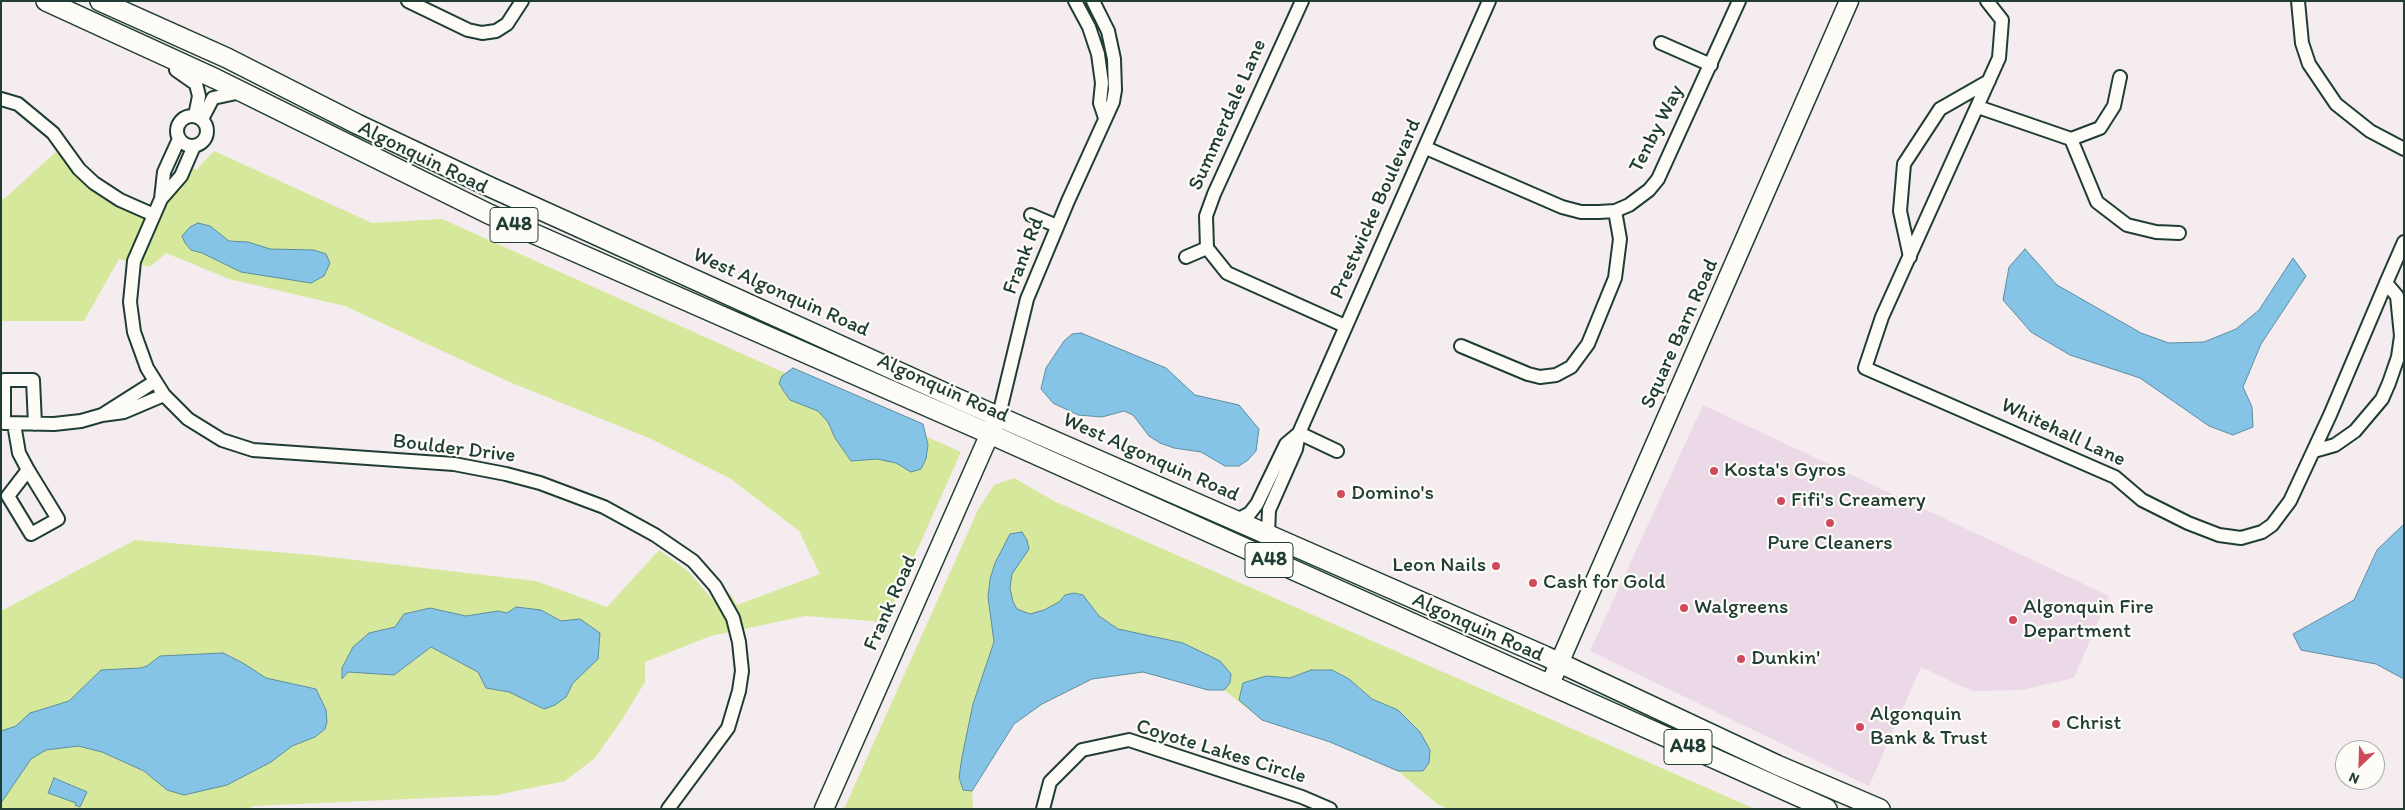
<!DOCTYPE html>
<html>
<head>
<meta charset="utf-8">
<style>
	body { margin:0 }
	#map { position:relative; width:2405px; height:810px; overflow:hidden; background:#f5ecf0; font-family:Itim,sans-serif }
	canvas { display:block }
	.frame { position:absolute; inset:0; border:2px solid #1f3d34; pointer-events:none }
	.north { position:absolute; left:2335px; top:740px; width:50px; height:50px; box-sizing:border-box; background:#fdfcf7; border:1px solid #a4b0a9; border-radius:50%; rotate:204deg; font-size:14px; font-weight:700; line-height:20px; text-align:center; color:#1f3d34 }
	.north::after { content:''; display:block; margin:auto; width:18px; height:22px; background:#d1495b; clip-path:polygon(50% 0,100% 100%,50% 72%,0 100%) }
</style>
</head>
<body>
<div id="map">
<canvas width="2405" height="810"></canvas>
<div class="frame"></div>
<div class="north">N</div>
</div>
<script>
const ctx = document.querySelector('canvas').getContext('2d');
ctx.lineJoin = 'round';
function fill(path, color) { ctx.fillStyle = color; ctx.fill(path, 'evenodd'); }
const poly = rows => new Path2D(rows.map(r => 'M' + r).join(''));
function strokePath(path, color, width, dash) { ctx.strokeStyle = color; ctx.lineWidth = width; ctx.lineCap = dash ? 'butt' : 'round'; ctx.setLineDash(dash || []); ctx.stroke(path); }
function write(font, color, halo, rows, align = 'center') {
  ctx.font = font + ' Itim,sans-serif'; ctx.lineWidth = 4.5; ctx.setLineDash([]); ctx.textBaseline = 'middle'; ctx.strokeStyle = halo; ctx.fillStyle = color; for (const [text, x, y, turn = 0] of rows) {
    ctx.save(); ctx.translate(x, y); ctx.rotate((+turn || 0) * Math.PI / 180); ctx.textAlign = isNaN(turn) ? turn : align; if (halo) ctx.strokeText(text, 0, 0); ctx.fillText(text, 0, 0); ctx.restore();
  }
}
const built = poly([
	[1703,405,2109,596,2074,678,2021,690,1972,691,1921,667,1869,786,1590,651]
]);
const green = poly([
	[58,150,76,176,97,194,158,224,170,198,182,184,190,167,197,170,203,162,214,151,372,223,442,219,961,452,885,622,805,616,711,636,645,662,645,682,621,721,595,758,565,781,497,795,254,806,247,809,1,809,1,611,135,540,312,555,536,581,607,607,659,550,688,571,714,601,730,593,737,605,820,574,799,531,731,479,649,438,507,381,345,306,229,279,166,253,150,267,119,259,84,321,1,321,1,198,4,199],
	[1014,478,1056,502,1755,809,1448,809,1437,804,1398,771,1330,742,1262,720,1224,690,1208,690,1142,672,1092,679,1042,704,1014,724,972,791,973,809,844,809,978,510,994,485]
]);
const water = poly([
	[198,223,210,226,229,241,248,242,270,249,314,250,326,254,330,263,324,276,311,283,241,272,202,253,191,250,185,243,182,236,190,227,198,223],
	[2025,249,2057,285,2141,333,2169,343,2204,342,2236,329,2259,310,2293,258,2306,276,2261,344,2243,387,2252,407,2253,427,2233,435,2209,426,2140,378,2070,355,2031,332,2003,300,2009,267,2025,249],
	[1081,333,1166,368,1195,395,1239,405,1259,429,1256,451,1248,460,1239,466,1225,466,1201,452,1174,448,1160,443,1149,436,1133,415,1124,411,1102,417,1078,415,1053,403,1041,389,1046,368,1064,341,1072,334,1081,333],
	[793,368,923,424,928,445,926,459,921,469,911,472,896,463,877,459,851,461,835,438,828,422,818,411,790,400,783,390,779,383,782,376,793,368],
	[2404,524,2404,679,2376,664,2301,650,2293,634,2354,600,2377,550,2404,524],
	[1022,532,1027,540,1029,549,1012,574,1010,588,1013,602,1017,609,1030,614,1044,610,1059,602,1065,595,1074,593,1083,595,1099,616,1118,629,1183,643,1220,661,1231,674,1230,683,1224,690,1208,690,1143,672,1092,679,1042,704,1014,724,972,791,963,790,959,777,962,757,973,704,994,642,988,597,990,579,995,563,1010,534,1022,532],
	[516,607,541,610,561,621,580,619,600,633,598,659,573,683,566,697,555,705,544,709,509,692,486,688,478,672,431,647,394,675,348,672,342,679,342,668,353,647,369,633,395,627,404,614,430,608,466,616,498,611,507,613,516,607],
	[223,653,243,663,266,678,316,689,326,710,327,722,325,729,315,737,292,746,271,762,227,785,184,795,167,790,144,771,102,752,78,746,46,750,31,759,1,803,1,731,16,726,30,713,69,701,101,670,140,668,147,666,160,656,223,653],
	[1311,670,1332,670,1349,679,1372,699,1398,710,1420,732,1430,750,1429,763,1423,771,1398,771,1330,742,1262,720,1239,700,1243,683,1266,676,1290,678,1311,670],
	[54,778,87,792,80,807,75,805,76,803,48,793,54,778]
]);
const street = poly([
	[408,1,468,30,482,33,496,31,507,24,522,1],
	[1075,1,1089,27,1098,54,1102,83,1100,103,1105,118],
	[1987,1,2002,20,1999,58,1882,317,1865,368,2115,477,2142,500,2188,523,2219,535,2241,538,2262,532,2272,525,2290,501,2330,415,2386,283],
	[2298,1,2302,43,2309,64,2336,104,2370,131,2404,149],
	[1661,43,1711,65],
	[176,70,196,84,199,96,195,116],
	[1,99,18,104,53,133,79,169,94,183,120,200,154,215],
	[1978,107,2071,139,2100,128,2114,106,2120,77],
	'177 131a15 15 0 1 1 30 0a15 15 0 1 1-30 0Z',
	[202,119,213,98,241,92],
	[179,139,164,172,161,199,134,261,130,302,134,332,147,368,164,395,188,419,222,440,253,450,454,464,506,474,540,483,604,507,655,535,693,561,715,586,733,618,739,642,742,671,739,691,728,728,668,809],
	[2071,139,2097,202,2127,225,2156,232,2179,233],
	[1426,148,1562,207,1581,212,1599,212,1615,211,1629,205,1649,190,1658,179,1739,1],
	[161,199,181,176,194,146],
	[1031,215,1057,226],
	[1207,248,1227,273,1345,326],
	[1186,257,1207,248,1206,216,1214,194,1302,1],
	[1910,257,1900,211,1904,164,1940,109,1989,81],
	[1461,346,1528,374,1540,377,1556,375,1571,367,1588,344,1615,278,1620,239,1615,211],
	[154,382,102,415,124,412,164,395],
	[999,415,1027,299,1068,201,1113,102,1115,90,1114,59,1108,31,1093,1],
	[4,423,4,380,33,380,35,424],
	[6,423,54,424,81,421,102,415],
	[14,424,19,453,28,470,8,496,31,534,58,519,28,470],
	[1299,433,1337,451],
	[2314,451,2335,445,2355,431,2382,399,2389,383,2398,357,2401,336,2397,296,2386,283,2404,242],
	[1231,518,1239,519,1250,513,1257,504,1286,444,1299,433],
	[1268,535,1269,510,1296,449,1299,433,1489,1],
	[1043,809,1050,782,1082,750,1129,740,1302,797,1330,809]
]);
const secondary = poly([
	[1550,684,1849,1],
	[824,809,995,422]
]);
const primary = poly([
	[46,1,216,79,489,214,990,434,1827,809],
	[100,1,227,58,357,124,488,186,956,398,1545,656,1777,765,1880,809]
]);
const markers = [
	[1714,471,5,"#d1495b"],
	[1341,494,5,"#d1495b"],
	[1781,501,5,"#d1495b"],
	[1830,523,5,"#d1495b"],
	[1496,566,5,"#d1495b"],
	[1533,583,5,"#d1495b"],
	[1684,608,5,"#d1495b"],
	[2013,620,5,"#d1495b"],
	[1741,659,5,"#d1495b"],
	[2056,724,5,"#d1495b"],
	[1860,727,5,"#d1495b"]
];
const shields = [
	[514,225,48],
	[1269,560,48],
	[1688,747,48]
];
const shieldNames = [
	["A48",514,225],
	["A48",1269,560],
	["A48",1688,747]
];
const streetNames = [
	["Summerdale Lane",1228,115,-66],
	["Tenby Way",1657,129,-63],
	["Algonquin Road",423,158,26],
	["Prestwicke Boulevard",1376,209,-66],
	["Frank Rd",1024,256,-69],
	["West Algonquin Road",781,293,24],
	["Square Barn Road",1680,334,-66],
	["Algonquin Road",943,389,24],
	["Whitehall Lane",2063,433,25],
	["Boulder Drive",454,449,7],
	["West Algonquin Road",1151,458,24],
	["Frank Road",891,603,-66],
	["Algonquin Road",1478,628,24],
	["Coyote Lakes Circle",1221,752,17]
];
const poiNames = [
	["Kosta's Gyros",1724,471],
	["Domino's",1351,494],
	["Fifi's Creamery",1791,501],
	["Pure Cleaners",1830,544,"center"],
	["Leon Nails",1486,566,"right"],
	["Cash for Gold",1543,583],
	["Walgreens",1694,608],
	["Algonquin Fire",2023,608],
	["Department",2023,632],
	["Dunkin'",1751,659],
	["Algonquin",1870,715],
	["Bank & Trust",1870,739],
	["Christ",2066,724]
];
fill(built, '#ebd9e7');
fill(green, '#d6e89c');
fill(water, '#86c4e7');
strokePath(water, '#5d8e9f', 1);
strokePath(street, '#1f3d34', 16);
strokePath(secondary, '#1f3d34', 21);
strokePath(primary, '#1f3d34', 22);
strokePath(street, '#fdfcf7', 12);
strokePath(secondary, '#fdfcf7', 18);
strokePath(primary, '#fdfcf7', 19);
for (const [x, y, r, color] of markers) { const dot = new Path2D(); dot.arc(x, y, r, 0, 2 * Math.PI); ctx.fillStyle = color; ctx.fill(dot); strokePath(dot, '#fdfcf7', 2); }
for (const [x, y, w] of shields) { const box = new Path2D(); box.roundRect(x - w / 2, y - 17.5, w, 35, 4); ctx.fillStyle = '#fdfcf7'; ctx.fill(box); strokePath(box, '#1f3d34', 1); }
write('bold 20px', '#1f3d34', null, shieldNames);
write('21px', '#1f3d34', '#fdfcf7', streetNames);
write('21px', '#1f3d34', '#fdfcf7', poiNames, 'left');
</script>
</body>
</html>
